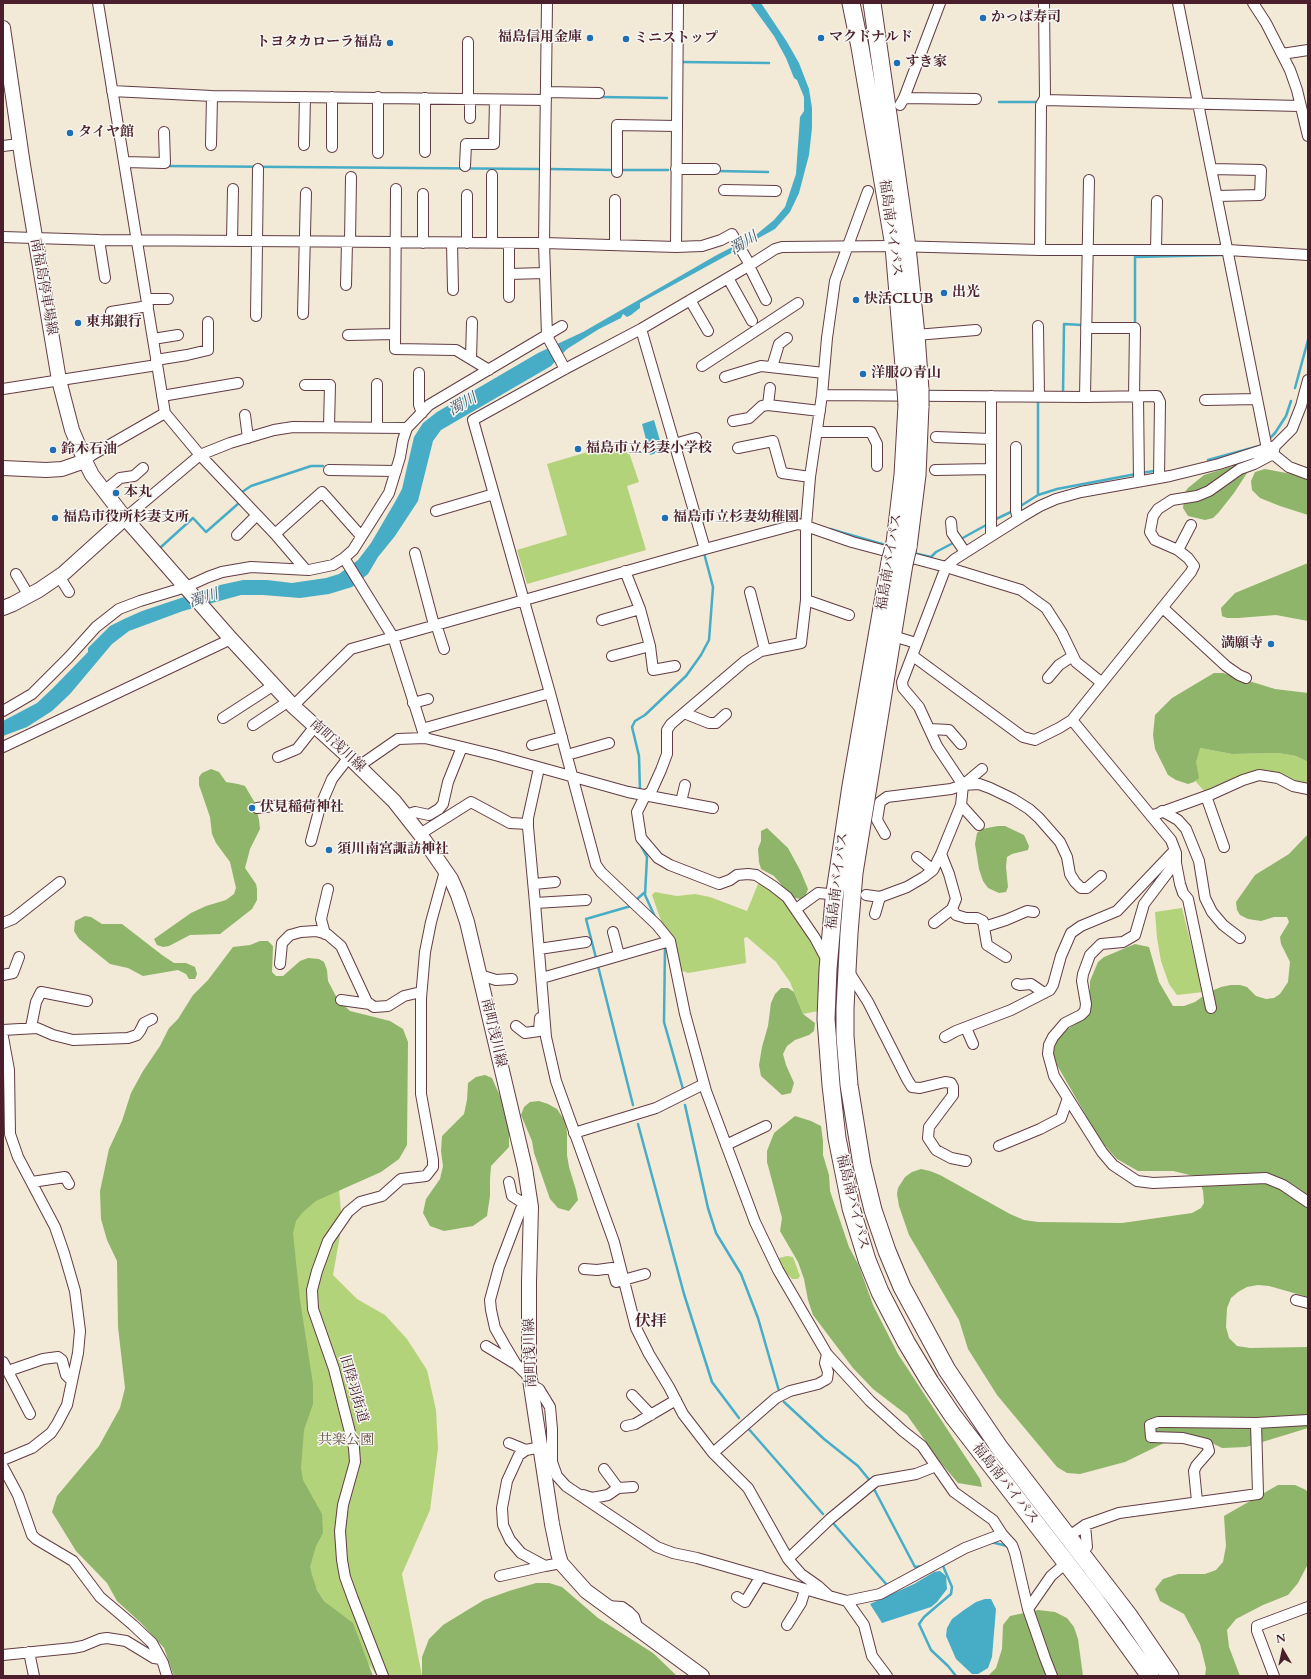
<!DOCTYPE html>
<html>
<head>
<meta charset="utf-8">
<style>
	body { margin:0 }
	#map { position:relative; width:1311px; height:1679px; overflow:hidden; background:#f2e9d6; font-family:Cardo,serif }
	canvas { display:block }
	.frame { position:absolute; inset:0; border:4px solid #4a1f2b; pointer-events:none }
	.north { position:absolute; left:1263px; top:1631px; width:40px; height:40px; -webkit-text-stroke:3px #f6f6f2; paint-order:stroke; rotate:351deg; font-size:11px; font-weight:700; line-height:16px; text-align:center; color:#4a1f2b }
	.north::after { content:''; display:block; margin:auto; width:14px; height:18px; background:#4a1f2b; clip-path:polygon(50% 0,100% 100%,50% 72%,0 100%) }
</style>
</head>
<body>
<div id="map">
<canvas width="1311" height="1679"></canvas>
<div class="frame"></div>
<div class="north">N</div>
</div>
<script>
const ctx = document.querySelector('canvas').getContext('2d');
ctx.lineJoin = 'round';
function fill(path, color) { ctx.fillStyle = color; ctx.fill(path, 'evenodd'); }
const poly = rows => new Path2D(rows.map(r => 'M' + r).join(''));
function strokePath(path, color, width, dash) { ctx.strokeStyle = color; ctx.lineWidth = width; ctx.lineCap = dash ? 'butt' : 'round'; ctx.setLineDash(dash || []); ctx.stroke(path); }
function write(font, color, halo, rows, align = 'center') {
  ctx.font = font + ' Cardo,"Noto Serif JP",serif'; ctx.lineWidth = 3; ctx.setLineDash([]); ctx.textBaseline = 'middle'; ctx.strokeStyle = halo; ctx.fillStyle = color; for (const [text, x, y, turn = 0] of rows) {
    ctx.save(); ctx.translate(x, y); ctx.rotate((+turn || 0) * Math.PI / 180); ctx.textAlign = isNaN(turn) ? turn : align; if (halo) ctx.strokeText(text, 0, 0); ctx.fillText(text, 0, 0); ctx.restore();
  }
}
const green = poly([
	[625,441,639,482,627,486,646,550,527,584,517,550,567,535,547,464],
	[1200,748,1232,754,1278,753,1296,756,1308,762,1308,787,1274,776,1207,794,1196,782,1196,771,1191,754],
	[758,884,765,884,796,912,822,960,818,1011,803,1014,790,982,776,962,747,937,744,938,746,963,688,973,678,969,652,895,655,892,677,896,695,894,710,897,747,911],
	[1182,908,1203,992,1177,995,1169,984,1161,961,1157,938,1155,912],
	[335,1140,342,1224,333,1275,357,1299,385,1315,407,1339,427,1370,436,1410,438,1448,430,1510,402,1574,422,1676,377,1676,319,1593,257,1478,258,1270],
	[787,1256,793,1257,800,1276,798,1279,792,1279,777,1263,779,1258]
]);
const forest = poly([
	[1239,464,1249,470,1234,493,1219,512,1213,518,1205,520,1188,516,1183,508,1185,492,1188,488,1204,475],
	[1265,469,1308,477,1308,515,1280,506,1260,498,1252,490,1251,481,1255,472],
	[1308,563,1308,621,1276,615,1238,618,1227,618,1222,616,1221,608,1235,593],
	[1214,673,1223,673,1275,689,1308,693,1308,762,1296,756,1278,753,1232,754,1200,748,1196,762,1199,778,1194,782,1188,784,1176,780,1168,775,1155,749,1153,735,1155,715,1172,698],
	[211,769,219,772,226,782,238,784,245,786,255,803,259,820,260,829,250,849,245,868,256,884,257,889,257,900,252,909,220,934,190,935,169,946,163,947,157,945,154,939,191,913,206,906,226,900,234,894,236,888,230,862,216,843,212,834,210,817,199,785,199,777,202,773],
	[998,826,1005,826,1024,835,1029,846,1028,850,1012,854,1007,857,1006,867,1008,887,1006,892,999,893,988,888,983,881,979,869,975,844,977,833,982,829],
	[767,828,788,848,800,870,808,889,805,897,800,899,792,897,774,876,761,869,759,862,758,849,761,841,761,831],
	[1308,834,1308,1297,1269,1286,1258,1285,1247,1287,1238,1292,1231,1298,1227,1308,1226,1327,1229,1338,1237,1346,1250,1348,1308,1347,1308,1428,1246,1447,1222,1448,1200,1437,1164,1443,1125,1462,1080,1474,1067,1473,1057,1467,997,1395,968,1349,959,1320,909,1235,899,1206,897,1194,898,1188,905,1177,912,1172,921,1169,930,1171,940,1175,1010,1214,1024,1220,1038,1222,1122,1223,1192,1213,1201,1208,1204,1203,1203,1191,1199,1179,1194,1176,1173,1171,1138,1171,1117,1159,1100,1140,1057,1065,1053,1053,1056,1043,1062,1033,1087,1016,1090,1013,1090,981,1098,962,1104,957,1135,944,1149,947,1159,982,1173,1006,1184,1006,1195,1002,1209,992,1221,987,1231,985,1240,985,1247,987,1256,996,1266,999,1274,998,1280,994,1288,982,1290,962,1281,944,1280,937,1289,922,1287,917,1274,917,1261,921,1248,919,1240,915,1237,910,1236,902,1255,875,1289,854],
	[85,916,91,917,102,924,122,924,162,955,174,963,186,963,195,967,197,974,195,979,189,979,186,974,178,970,143,976,128,968,110,964,79,939,74,931,75,921],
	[260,941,268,941,273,946,272,972,276,976,283,976,300,961,308,958,319,959,324,962,327,970,328,981,338,1000,350,1011,390,1021,403,1029,408,1042,407,1145,399,1159,381,1172,316,1201,303,1212,296,1221,293,1233,300,1300,313,1384,313,1404,304,1430,301,1468,303,1480,322,1514,323,1533,316,1546,310,1567,312,1575,317,1590,325,1602,353,1623,373,1676,174,1676,164,1648,141,1623,117,1601,107,1583,76,1551,52,1512,57,1496,99,1446,120,1408,125,1388,118,1327,117,1261,107,1240,101,1219,100,1191,109,1149,122,1121,131,1093,143,1071,160,1046,169,1028,178,1019,193,995,208,980,233,947,250,945],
	[781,988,788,988,794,992,803,1014,815,1023,814,1031,809,1035,795,1040,787,1046,783,1054,786,1065,794,1083,791,1093,782,1095,761,1076,759,1065,762,1047,768,1026,771,1003,775,994],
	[485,1075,492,1078,503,1103,509,1130,509,1147,491,1166,490,1179,490,1196,487,1216,473,1226,444,1231,430,1226,423,1213,426,1199,440,1179,443,1166,441,1151,442,1136,464,1114,467,1100,468,1083,476,1077],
	[539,1101,548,1104,557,1109,565,1121,567,1132,567,1155,569,1167,576,1190,578,1200,569,1211,558,1208,550,1199,534,1153,532,1141,521,1115,524,1107,530,1102],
	[795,1116,811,1121,821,1126,823,1141,823,1155,829,1175,830,1191,849,1247,859,1266,873,1305,898,1354,953,1438,980,1479,982,1487,958,1483,941,1463,907,1415,873,1389,853,1368,813,1315,808,1300,804,1279,798,1262,780,1231,782,1218,767,1162,767,1151,774,1133],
	[1278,1485,1295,1485,1306,1490,1308,1492,1308,1564,1298,1583,1288,1595,1263,1605,1236,1619,1227,1630,1229,1647,1240,1676,1205,1676,1206,1668,1200,1644,1184,1614,1160,1601,1155,1589,1163,1579,1178,1574,1205,1574,1216,1570,1223,1562,1226,1546,1224,1516],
	[536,1583,549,1583,562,1587,598,1618,653,1653,677,1676,422,1676,422,1657,429,1639,443,1625,484,1600,509,1591],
	[1038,1610,1055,1612,1067,1618,1074,1627,1078,1639,1083,1676,988,1676,996,1668,1002,1649,1003,1625,1010,1616]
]);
const water = poly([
	[750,3,761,3,787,42,799,63,809,89,812,108,812,128,809,155,799,193,790,212,775,229,640,303,640,308,631,315,627,317,623,314,621,318,599,329,567,349,551,366,441,430,433,441,418,501,395,536,378,557,368,574,352,587,329,594,300,598,263,595,241,595,183,611,129,631,112,644,70,694,52,711,27,727,3,736,3,721,37,703,53,688,88,652,88,648,110,626,124,619,142,611,220,585,243,580,267,580,292,583,326,578,339,574,358,560,371,543,395,502,402,489,414,437,423,423,437,412,538,353,583,332,715,256,757,234,774,220,785,207,796,174,800,117,804,111,804,97,797,80,794,78,786,58,774,36],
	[654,420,663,451,650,455,642,424],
	[940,1571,946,1576,947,1589,937,1602,931,1607,882,1623,870,1604,914,1584,934,1572],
	[985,1599,991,1599,996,1609,992,1657,988,1668,978,1674,972,1674,956,1659,946,1636,947,1628,952,1619,964,1610,976,1602]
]);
const stream = poly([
	[680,62,769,63],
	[600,97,667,98],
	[999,102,1039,102],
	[165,166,538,169],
	[549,169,614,170],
	[619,170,668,170],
	[717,171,768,172],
	[1135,324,1135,257,1223,255],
	[1295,388,1308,340],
	[1063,394,1064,324,1082,325],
	[1268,440,1275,433,1286,416,1291,401],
	[1208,460,1259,446],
	[1141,473,1154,471],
	[242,492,251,486,311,466,323,466],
	[1038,495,1038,400],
	[1019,507,1038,495,1057,489,1136,474],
	[994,520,1013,511],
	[830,529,889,546],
	[959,540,988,524],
	[161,547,193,518,206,532,239,503],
	[913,553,931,557,936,552,955,542],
	[640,791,639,756,632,727,635,721,645,715,686,676,701,655,709,640,713,587,704,553],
	[640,844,647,857,645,895,656,919],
	[636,900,645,892],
	[665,947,664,1022,683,1089],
	[596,958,586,919,631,906],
	[598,966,633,1105],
	[685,1105,708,1208,716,1233,741,1274,758,1318,779,1391],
	[638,1124,684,1294,712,1382,739,1418],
	[784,1402,824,1439,858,1466,871,1482],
	[747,1427,823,1514],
	[874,1489,915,1567,922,1566],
	[833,1523,887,1585],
	[991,1542,1007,1546],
	[943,1566,952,1587,951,1594,924,1617,919,1624,931,1650,948,1666,956,1676]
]);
const street = poly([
	[98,3,165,413,200,455,275,534,305,569],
	[547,3,544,243,547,336,565,369],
	[1178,3,1267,449],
	[1253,3,1266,23,1290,70,1297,90,1308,136],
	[468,42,468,99],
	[1282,54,1308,50],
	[112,91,212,96,546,100],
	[546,92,599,93],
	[332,97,332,147],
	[904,98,976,99],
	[1044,100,1300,106],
	[900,105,904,98,940,3],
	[470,118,470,99],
	[211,145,212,96],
	[304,145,305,97],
	[3,146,19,144],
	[425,152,425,98],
	[378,153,378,97],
	[124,162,165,163,164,132],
	[465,166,466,144,494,144,495,100],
	[676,169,715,169],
	[1211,169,1261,170,1260,195,1217,196],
	[617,172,617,125,677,126],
	[492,175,492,243],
	[1089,180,1085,397,1157,396,1160,402,1159,478],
	[396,189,395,349,456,350,489,370],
	[724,190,776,191],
	[3,237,99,240,544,243,676,247,702,246,721,240,732,234,750,265],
	[99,240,105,278],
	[232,241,233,189],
	[350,242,351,177],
	[423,243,423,194],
	[452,243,453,290],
	[467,243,467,195],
	[615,245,615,200],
	[676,247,678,3],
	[1040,250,1041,105,1045,98,1044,3],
	[1156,250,1157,201],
	[749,266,766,300],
	[509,274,544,273],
	[728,278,752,321],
	[346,285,347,242],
	[509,297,509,243],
	[147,299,168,299],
	[690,300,708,331],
	[111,312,148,306],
	[303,314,306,193],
	[256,316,258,169],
	[1038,326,1039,396],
	[1086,328,1135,328,1134,397],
	[641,329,705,549],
	[348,335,395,334],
	[916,335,976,330],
	[153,339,178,335],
	[471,359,472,322],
	[156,360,187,355,208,350,208,322],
	[702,366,798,303],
	[772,367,779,344,787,338],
	[419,373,419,405,422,413],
	[725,377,761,366,824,373],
	[377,384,377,427],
	[305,385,330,385,329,426],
	[3,389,157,365],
	[822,395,1085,397],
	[162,396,238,383],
	[1138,396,1139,481],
	[1205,400,1257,399],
	[768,405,770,388],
	[245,415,248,438],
	[733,421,749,418,762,406,768,405,820,411],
	[817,432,871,432,877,444,877,466],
	[936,437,991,439],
	[674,444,696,438],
	[1016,447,1016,511,1018,519],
	[738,448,773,441,782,473,810,477],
	[1273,454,1289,467,1308,474],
	[85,461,92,455,165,413],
	[329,470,396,471],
	[935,470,991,469],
	[104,491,120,478,134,476,143,468],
	[436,511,494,494],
	[125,518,200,455,230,443,274,430,293,427,407,428,429,405,562,326],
	[951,522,952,533,965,552],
	[275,534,322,492,361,536],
	[237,535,257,515],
	[991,536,991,396],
	[1178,550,1191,525],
	[415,553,434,625],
	[344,558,393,637,425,738],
	[625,571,640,609,650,646,653,670,675,666],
	[16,574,29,596],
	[59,576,69,592],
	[750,592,765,650],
	[806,600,849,615],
	[1163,608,1226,666,1239,675,1246,678],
	[602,620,640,609],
	[436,624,444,649],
	[893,636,916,643],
	[612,656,650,646],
	[913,656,1023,737,1035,740,1059,728,1072,720,1191,572,1194,566,1188,558,1178,550,1155,540,1150,532,1153,516,1158,509,1172,500,1197,496,1209,491,1240,469,1254,464,1273,454,1275,446],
	[1048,678,1059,665,1073,656],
	[413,703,428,699],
	[293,706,351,649,705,549,798,524,806,526,852,542,946,567,1021,590,1046,608,1062,633,1076,662,1102,683],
	[3,711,32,694,69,657,96,627,119,609,140,601,186,587,208,577,222,572,251,567,309,570,333,565,344,558,353,550,389,493,400,457,403,440,407,428],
	[684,713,709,723,716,723,726,714],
	[223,718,274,685],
	[1072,720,1171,840,1176,853,1176,863,1169,871,1144,904,1135,935,1123,942,1101,944,1090,955,1083,974,1082,981,1086,1004,1085,1011,1081,1015,1065,1023,1053,1037,1049,1045,1048,1054,1054,1076,1102,1152,1113,1165,1137,1181,1153,1183,1266,1178,1283,1185,1308,1202],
	[253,725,289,701],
	[422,729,550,693],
	[930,729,949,730,961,744],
	[532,745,562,737],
	[3,747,231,639],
	[567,755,609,743],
	[278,757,297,749,316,725],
	[359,766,398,739,425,738,495,755,628,792,713,808],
	[539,768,528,818,528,827,535,903,546,1037,556,1081,614,1242,636,1328,649,1354,669,1387,683,1414,713,1453,748,1488,788,1559,801,1574,818,1586,829,1596,847,1601,880,1594,965,1548,1002,1534,1012,1545,1015,1553,1028,1609,1045,1658,1052,1676],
	[963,785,979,784,990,788,1013,799,1029,809,1039,818,1060,842,1067,857,1070,874,1075,882,1081,888,1087,888,1101,876],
	[1206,796,1224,847],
	[681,802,685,785],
	[961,805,979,825],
	[257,808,282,805,291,807,320,807],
	[1162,811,1178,820,1186,829,1199,861,1205,898,1212,912,1223,925,1240,938],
	[405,815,415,812,429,815,439,809,443,804,448,782,462,747],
	[1151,816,1212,794,1243,780,1259,775,1278,778,1293,786,1308,789],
	[420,834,471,802,510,823,528,824],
	[885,834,877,820,880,802,887,797,951,789,963,785,982,769],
	[311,841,320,807,332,779,349,757],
	[917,857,933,870],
	[1176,863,1180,884,1183,893,1188,899,1211,1008],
	[534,884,555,882],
	[866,895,880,897],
	[535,903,586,900],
	[796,909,818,893,829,894],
	[952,909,956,915,966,918,977,918,983,921,984,927,1006,920,1027,911,1034,912],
	[875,914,880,897,907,887,924,877,933,870,941,854,961,805,963,785,937,746,919,707,903,688,902,682,946,567,955,559,1023,516,1040,506,1056,499,1081,492,1170,476,1219,464,1275,446,1292,429,1301,406,1308,380],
	[3,923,13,919,60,882],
	[934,923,952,909,956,899,949,874,941,854],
	[984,927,987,945,1006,957],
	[613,932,619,955],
	[325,934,321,919,328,889],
	[539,949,586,942],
	[824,955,815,938,787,897,773,886,756,875,748,874,737,875,730,880,719,884,670,865,658,858,641,838,637,812,643,800,646,795,651,792,661,770,667,754,667,730,671,724,745,661,761,651,801,643,806,600,806,526,810,477,822,395,827,338,835,281,868,191],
	[280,964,282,943,290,935,301,932,316,931,327,934,341,946,367,1002,374,1007,388,1006,404,996,421,992],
	[849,972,868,1002,907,1079,912,1087,920,1088,945,1082,951,1083,953,1087,953,1095,929,1127,928,1138,936,1150,951,1158,966,1161],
	[3,975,13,973,19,957],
	[480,975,496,980,512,979],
	[542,978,670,941],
	[1017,984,1020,985,1031,984,1044,993],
	[341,1000,370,1004],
	[516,1026,525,1033,539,1031,540,1018],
	[31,1027,36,1002,41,992,87,1001],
	[966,1028,973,1044],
	[3,1030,37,1028,53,1035,73,1040,128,1038,137,1035,140,1031,144,1023,152,1019],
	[3,1037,9,1070,10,1134,18,1157,55,1227,64,1253,75,1291,80,1331,78,1353,67,1405,57,1424,51,1433,32,1448,3,1460],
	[945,1037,956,1031,1011,1010,1050,990,1053,985,1061,956,1071,933,1081,926,1117,911,1175,850],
	[574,1133,656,1108,704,1084],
	[726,1145,766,1126],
	[999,1146,1040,1129,1061,1118,1068,1098],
	[32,1182,65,1177,69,1184],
	[509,1182,512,1196,520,1201,530,1201,521,1209,499,1267,490,1300,491,1310,495,1328,504,1344,516,1364,530,1378],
	[584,1269,597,1270,612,1268,616,1282,645,1274],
	[1296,1300,1308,1303],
	[486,1346,514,1363],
	[3,1362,30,1414],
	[8,1371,43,1359,58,1357,62,1360,66,1375,72,1381],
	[531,1385,539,1389,550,1407,552,1429,552,1462,557,1476,566,1486,657,1547,673,1553,697,1558,829,1596],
	[632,1395,651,1415],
	[626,1426,635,1424,676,1400],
	[509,1443,526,1450],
	[541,1447,526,1450,519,1455,507,1481,502,1508,503,1525,510,1540,521,1553,545,1566,561,1563],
	[713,1453,776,1398,790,1391,818,1384,827,1379,828,1372,825,1363,827,1354],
	[3,1467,18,1495,32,1535,36,1539,73,1561,100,1597,133,1625,152,1643,163,1663,167,1676],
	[618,1488,633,1487],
	[583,1495,592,1498,608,1495,618,1488,604,1469],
	[1197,1501,1194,1471,1196,1466,1209,1451,1207,1444,1183,1438,1151,1437,1150,1425,1158,1422,1168,1422,1256,1423,1308,1420],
	[1002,1534,993,1520,954,1492,922,1446,903,1431,870,1401,827,1354,778,1270,755,1222,706,1091,685,1014,670,941,657,925,601,872,596,865,550,693,473,420,565,369,641,329,750,265,775,249,782,247,894,246,1040,250,1228,250,1308,255],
	[1068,1537,1085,1525,1119,1513,1258,1494,1256,1423],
	[1080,1553,1087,1547,1085,1525],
	[788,1559,830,1519,876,1481,916,1474,936,1466],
	[500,1576,545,1566],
	[737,1597,745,1602,761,1576],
	[847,1601,864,1625,872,1656,887,1676],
	[606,1606,622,1607,629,1612,634,1617,636,1623,635,1627],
	[1028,1609,1051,1576,1066,1563],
	[787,1625,801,1603,805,1590],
	[29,1652,34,1676],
	[3,1655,73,1648,83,1646,100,1639,107,1638,126,1641,154,1658,161,1659],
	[383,1676,353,1599,345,1577,342,1560,340,1531,343,1505,355,1462,354,1448,334,1369,313,1309,312,1290,317,1271,328,1241,348,1212,360,1202,382,1196,401,1179,426,1176,433,1167,433,1160,421,1094,421,998,425,952,431,922,445,871],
	[1274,1676,1257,1631,1257,1626,1308,1607]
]);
const secondary = poly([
	[3,28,23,165,59,380,72,430,85,461,92,475,125,518,231,639,293,706,349,757,394,801,420,834,451,879,458,895,467,922,525,1168,531,1207,529,1282,529,1373,552,1524,558,1553,561,1563,586,1591,702,1676],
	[3,468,46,470,62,469,85,461],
	[3,608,13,604,39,590,64,573,125,518]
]);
const highway = poly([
	[851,3,860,47,894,246,906,390],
	[872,3,907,247,916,335,920,390],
	[895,543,903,475,907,405],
	[908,547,917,475,920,406],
	[890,562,851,786,834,899,828,969,826,1019,831,1085,837,1138,851,1208,867,1260,880,1292,906,1342,930,1382,953,1416,1095,1600,1150,1676],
	[904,564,854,873,849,933,845,1008,845,1036,849,1085,862,1165,873,1210,887,1251,902,1287,947,1370,999,1447,1129,1616,1170,1676]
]);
const highwayBridge = poly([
	[906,390,907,405],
	[920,390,920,406],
	[890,562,895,543],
	[904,564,908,547]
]);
const markers = [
	[983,18,4,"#1f6fb2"],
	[590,38,4,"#1f6fb2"],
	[821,38,4,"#1f6fb2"],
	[626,39,4,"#1f6fb2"],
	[390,43,4,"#1f6fb2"],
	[897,63,4,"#1f6fb2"],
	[70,133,4,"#1f6fb2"],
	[944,293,4,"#1f6fb2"],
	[856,300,4,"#1f6fb2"],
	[78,323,4,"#1f6fb2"],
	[863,374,4,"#1f6fb2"],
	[578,449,4,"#1f6fb2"],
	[53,450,4,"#1f6fb2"],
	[116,493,4,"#1f6fb2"],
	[55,518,4,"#1f6fb2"],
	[665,518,4,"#1f6fb2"],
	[1271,644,4,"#1f6fb2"],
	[252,808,4,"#1f6fb2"],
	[329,850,4,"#1f6fb2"]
];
const poiNames = [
	["かっぱ寿司",991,18],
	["福島信用金庫",582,38,"right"],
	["マクドナルド",829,38],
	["ミニストップ",634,39],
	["トヨタカローラ福島",382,43,"right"],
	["すき家",905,63],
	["タイヤ館",78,133],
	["出光",952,293],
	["快活CLUB",864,300],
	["東邦銀行",86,323],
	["洋服の青山",871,374],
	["福島市立杉妻小学校",586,449],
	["鈴木石油",61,450],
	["本丸",124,493],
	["福島市役所杉妻支所",63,518],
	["福島市立杉妻幼稚園",673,518],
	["満願寺",1263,644,"right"],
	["伏見稲荷神社",260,808],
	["須川南宮諏訪神社",337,850]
];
const streetNames = [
	["福島南バイパス",890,228,82],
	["南福島停車場線",43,287,80],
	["福島南バイパス",890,562,-81],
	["南町浅川線",337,746,43],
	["福島南バイパス",838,881,-83],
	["南町浅川線",493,1033,77],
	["福島南バイパス",852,1202,76],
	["南町浅川線",531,1353,-92],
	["旧陸羽街道",353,1389,74],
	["福島南バイパス",1005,1484,52]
];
const parkNames = [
	["共楽公園",346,1441]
];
const waterNames = [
	["濁川",744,244,-31],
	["濁川",463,405,-30],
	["濁川",204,599,-18]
];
const quarterNames = [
	["伏拝",651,1322]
];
fill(green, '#b3d37a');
fill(forest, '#8eb56a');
fill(water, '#47adc7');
strokePath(stream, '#47adc7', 2.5);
strokePath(street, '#633d45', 12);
strokePath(secondary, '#633d45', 16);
strokePath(highway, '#633d45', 19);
strokePath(street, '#fff', 10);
strokePath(secondary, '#fff', 14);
strokePath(highway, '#fff', 17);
strokePath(highwayBridge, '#633d45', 19, []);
strokePath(highwayBridge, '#fff', 17);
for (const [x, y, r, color] of markers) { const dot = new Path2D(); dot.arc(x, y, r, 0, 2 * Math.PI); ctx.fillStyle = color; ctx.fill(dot); strokePath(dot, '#f6f6f2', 1.5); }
write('bold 14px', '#4a1f2b', '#f6f6f2', poiNames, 'left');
write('14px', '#4a1f2b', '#f6f6f2', streetNames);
write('14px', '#644c3f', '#f6f6f2', parkNames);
write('italic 15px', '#495869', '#f6f6f2', waterNames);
write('bold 16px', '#4a1f2b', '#f6f6f2', quarterNames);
</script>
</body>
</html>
